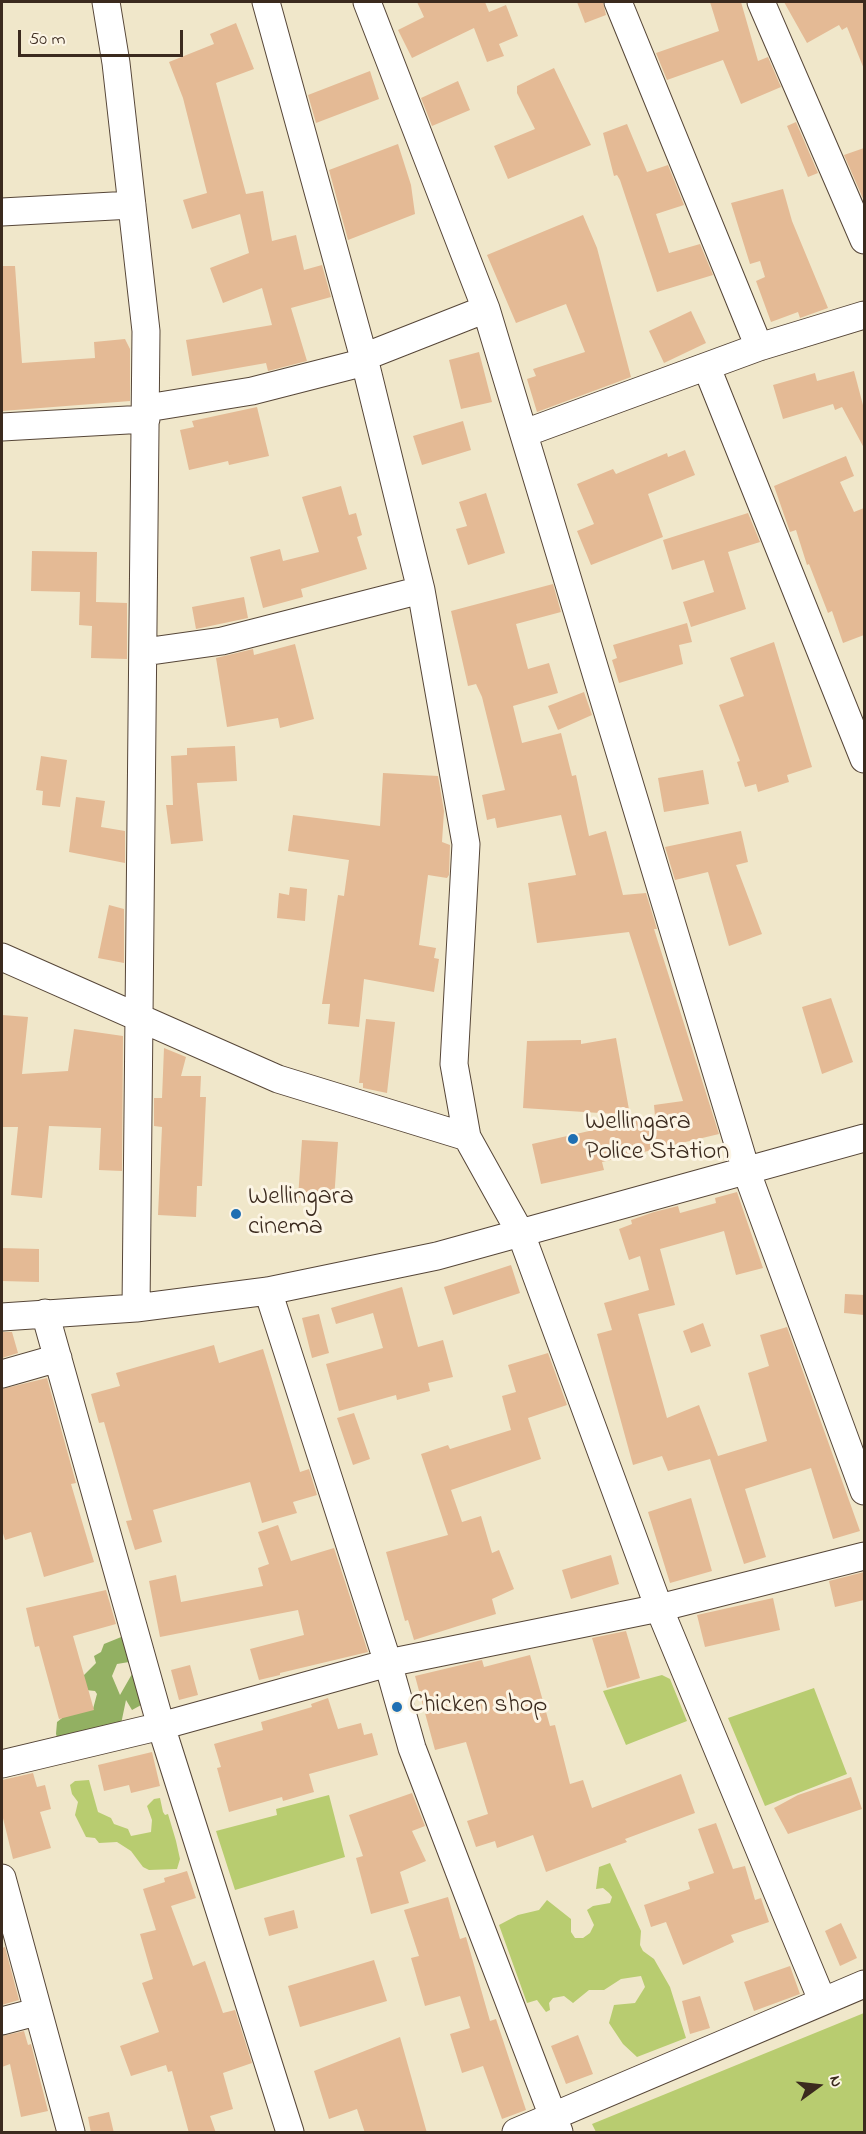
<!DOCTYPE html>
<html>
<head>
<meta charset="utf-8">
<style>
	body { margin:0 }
	#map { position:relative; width:866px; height:2134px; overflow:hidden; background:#f0e7ca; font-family:"Indie Flower",sans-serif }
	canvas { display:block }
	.frame { position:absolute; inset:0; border:3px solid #3b2a1e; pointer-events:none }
	.north { position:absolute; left:788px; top:2056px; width:60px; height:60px; -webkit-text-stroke:4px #fcf5e5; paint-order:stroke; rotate:75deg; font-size:16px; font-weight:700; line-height:24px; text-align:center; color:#3b2a1e }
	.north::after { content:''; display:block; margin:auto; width:21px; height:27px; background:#3b2a1e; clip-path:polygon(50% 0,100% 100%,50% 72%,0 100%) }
	.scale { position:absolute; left:18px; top:30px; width:165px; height:27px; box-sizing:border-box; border:3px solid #3b2a1e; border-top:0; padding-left:8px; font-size:18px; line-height:21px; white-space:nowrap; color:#3b2a1e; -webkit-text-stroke:4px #fcf5e5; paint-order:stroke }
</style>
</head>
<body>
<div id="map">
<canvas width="866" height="2134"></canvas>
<div class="frame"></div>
<div class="north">N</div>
<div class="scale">50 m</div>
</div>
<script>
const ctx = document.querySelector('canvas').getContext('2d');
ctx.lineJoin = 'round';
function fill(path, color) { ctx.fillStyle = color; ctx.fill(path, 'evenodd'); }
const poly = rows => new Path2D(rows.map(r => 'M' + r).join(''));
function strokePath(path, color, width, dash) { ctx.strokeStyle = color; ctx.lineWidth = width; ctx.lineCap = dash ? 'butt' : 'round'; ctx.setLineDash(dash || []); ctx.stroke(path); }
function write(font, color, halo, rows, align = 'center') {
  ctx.font = font + ' "Indie Flower",sans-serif'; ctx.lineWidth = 6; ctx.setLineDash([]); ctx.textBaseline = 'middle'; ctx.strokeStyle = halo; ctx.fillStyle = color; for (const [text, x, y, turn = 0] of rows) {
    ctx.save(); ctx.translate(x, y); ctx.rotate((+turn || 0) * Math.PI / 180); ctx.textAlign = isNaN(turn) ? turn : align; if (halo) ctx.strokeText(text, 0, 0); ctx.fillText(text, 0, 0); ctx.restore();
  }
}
const green = poly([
	[662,1675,670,1679,687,1721,626,1745,603,1691],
	[814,1688,847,1774,765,1806,728,1718],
	[89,1780,98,1812,111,1818,114,1824,128,1829,131,1836,151,1832,152,1820,147,1806,154,1799,160,1798,163,1812,165,1815,168,1814,176,1841,180,1859,177,1869,149,1870,143,1867,131,1851,117,1842,99,1843,95,1838,86,1837,75,1815,78,1802,72,1794,70,1785,75,1781],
	[329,1795,345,1857,235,1890,216,1831,277,1815,276,1809],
	[610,1863,641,1931,640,1945,643,1951,654,1959,670,1987,686,2038,637,2057,623,2044,609,2023,614,2005,635,2003,645,1987,641,1976,621,1979,604,1990,589,1990,573,2003,564,1996,553,1998,549,2003,550,2010,546,2012,537,2000,527,2003,499,1925,518,1915,539,1910,547,1900,571,1919,571,1932,575,1938,583,1938,590,1933,594,1925,587,1910,593,1906,610,1903,612,1897,609,1893,603,1888,596,1889,599,1867],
	[864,2013,864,2132,596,2132,592,2124]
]);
const forest = poly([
	[131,1633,129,1662,117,1664,112,1676,120,1695,132,1674,140,1673,143,1704,132,1710,126,1700,121,1724,114,1727,106,1725,62,1753,56,1734,57,1722,66,1715,93,1709,97,1694,95,1691,86,1690,82,1683,84,1675,96,1663,94,1656,101,1652,104,1644]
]);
const building = poly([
	[417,2,485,2,489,12,506,5,518,36,499,44,504,56,487,62,474,28,412,58,398,30,424,17],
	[577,2,603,2,606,15,585,23],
	[710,2,741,2,758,61,768,57,781,87,741,104,723,60,667,80,656,53,719,31],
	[784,2,864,2,864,69,847,27,842,30,839,25,807,43],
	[236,23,254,69,216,83,246,194,263,191,272,241,296,235,304,270,322,265,331,297,291,308,307,361,268,371,266,363,192,376,186,340,272,325,262,288,223,303,210,268,249,253,240,214,192,229,183,200,207,193,183,98,169,62,214,44,210,34],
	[554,68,591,145,508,179,494,146,535,129,517,93,517,86],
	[370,71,379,99,316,123,308,95],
	[458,81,470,110,432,126,421,98],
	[796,122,818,173,808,177,787,126],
	[627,124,647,172,668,165,684,205,656,214,669,253,700,244,713,275,657,292,620,180,617,175,614,176,603,133],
	[398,144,411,185,415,214,348,240,329,170],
	[864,148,864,201,844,155],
	[783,189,792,221,828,308,800,318,798,312,771,322,756,281,765,277,760,261,750,264,731,203],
	[583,215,597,248,631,377,537,412,527,379,536,376,533,369,585,352,566,304,516,323,487,255],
	[2,266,15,266,22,363,95,358,94,342,125,339,130,349,130,401,2,411],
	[691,311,706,343,664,363,649,331],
	[479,352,492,402,461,409,449,360],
	[854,371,864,409,864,448,842,407,835,410,833,404,783,419,773,385,815,373,817,381],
	[257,407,269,456,229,465,228,461,189,470,180,430,194,427,192,421],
	[463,421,471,450,422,465,413,436],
	[685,450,695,475,648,494,663,537,591,565,577,531,594,524,577,484,613,469,616,474,667,453,668,457],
	[846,456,854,476,840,482,854,512,864,508,864,635,843,643,832,611,828,613,809,564,807,565,796,530,790,532,774,486],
	[341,486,349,515,356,513,362,535,357,537,367,569,301,589,303,597,263,608,250,557,280,549,283,561,319,552,302,497],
	[486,493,505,553,468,565,456,529,467,526,459,502],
	[748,513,760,542,728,552,746,609,691,627,683,602,714,592,704,560,672,570,663,540],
	[32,551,97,552,96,602,127,603,127,659,91,658,92,626,79,625,80,592,31,591],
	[553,584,561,612,516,624,528,669,549,663,558,693,513,706,522,743,561,733,572,776,576,775,589,836,606,831,623,895,646,893,657,929,654,929,719,1134,602,1162,604,1170,541,1184,532,1144,655,1116,654,1105,683,1101,629,932,537,943,528,883,576,875,561,815,497,828,495,818,487,820,482,795,505,790,482,697,476,684,468,686,451,611],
	[244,597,248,618,196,629,192,607],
	[687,623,692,642,679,645,683,664,619,683,612,660,617,658,613,645],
	[774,642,812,767,787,775,789,782,758,792,756,784,745,787,737,762,740,761,719,705,744,696,730,658],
	[295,644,314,719,280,728,278,718,227,727,216,658,253,649,254,655],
	[584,692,592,715,558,730,548,706],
	[235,746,237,781,197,783,203,841,171,844,166,805,173,805,171,756,187,755,187,748],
	[41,756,67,760,60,807,42,805,43,791,36,790],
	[703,770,709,804,664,812,658,778],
	[383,773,438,776,444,811,442,842,450,845,449,875,447,878,428,875,419,945,436,948,434,958,439,959,434,992,364,979,359,1027,328,1024,330,1004,322,1004,338,895,344,896,349,860,288,851,293,815,380,826],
	[76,797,105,801,101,827,125,831,125,863,69,852],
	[741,831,748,862,736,865,762,934,729,946,708,872,675,880,665,847],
	[290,887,307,889,305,921,277,918,279,893,289,895],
	[109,905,124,909,124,963,98,958],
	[831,998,853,1062,822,1074,802,1007],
	[2,1015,28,1017,22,1074,68,1071,74,1029,123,1036,122,1171,99,1170,101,1128,49,1126,42,1198,11,1195,18,1127,2,1127],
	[366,1019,395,1022,387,1093,363,1088,363,1083,359,1083],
	[616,1038,630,1115,523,1108,527,1041,581,1040,581,1044],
	[164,1048,186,1057,181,1076,201,1076,200,1097,206,1097,202,1186,197,1186,196,1217,158,1215,162,1127,154,1126,154,1098,162,1098],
	[302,1140,338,1142,334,1200,298,1198],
	[737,1192,763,1268,736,1275,724,1231,660,1249,675,1305,638,1314,667,1418,699,1405,718,1456,767,1441,748,1373,769,1366,760,1335,787,1327,860,1531,833,1539,811,1468,745,1489,766,1557,744,1564,710,1459,668,1471,662,1456,633,1465,597,1334,612,1330,604,1303,649,1290,640,1256,629,1260,619,1229,632,1224,631,1220,654,1212,678,1206,680,1213,716,1203,715,1198],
	[2,1248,39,1249,39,1282,2,1281],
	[511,1265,520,1293,453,1315,444,1287],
	[402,1287,418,1347,443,1340,453,1377,428,1383,430,1391,397,1400,396,1395,339,1411,326,1364,383,1348,373,1313,336,1324,331,1308],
	[845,1294,864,1295,864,1315,844,1313],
	[319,1314,329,1353,312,1358,302,1318],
	[703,1323,711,1346,691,1353,683,1331],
	[2,1332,12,1332,18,1353,2,1358],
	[214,1345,219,1363,263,1349,300,1472,309,1469,317,1495,293,1502,297,1513,262,1523,250,1482,153,1510,162,1542,135,1550,126,1521,132,1520,104,1422,99,1423,91,1394,120,1386,116,1373],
	[548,1353,567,1405,528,1418,541,1459,451,1490,462,1522,481,1516,492,1553,499,1550,514,1589,492,1599,496,1614,414,1640,408,1620,405,1621,386,1552,448,1535,421,1454,448,1445,450,1449,511,1430,502,1396,516,1392,508,1365],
	[47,1378,76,1483,71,1484,94,1562,44,1577,31,1532,5,1540,2,1530,2,1389],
	[354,1413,370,1459,353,1465,337,1418],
	[691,1498,712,1571,670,1583,648,1512],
	[278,1525,291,1561,334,1548,368,1652,280,1673,280,1675,259,1680,250,1649,304,1635,298,1610,160,1637,149,1581,176,1575,181,1602,263,1586,258,1568,269,1564,258,1532],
	[611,1555,619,1584,571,1599,562,1570],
	[864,1572,864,1600,835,1607,829,1581],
	[106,1590,116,1624,73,1636,94,1710,59,1719,39,1646,35,1647,26,1608],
	[773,1598,780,1630,705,1647,697,1615],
	[626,1631,640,1678,607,1688,592,1638],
	[530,1655,550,1726,555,1725,570,1784,583,1780,592,1808,681,1774,695,1813,625,1839,627,1842,546,1872,533,1835,497,1848,495,1841,476,1847,467,1821,488,1814,466,1742,435,1750,415,1676,482,1660,484,1667],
	[190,1665,198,1695,179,1700,171,1670],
	[328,1698,338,1729,361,1723,364,1735,372,1733,378,1755,309,1774,314,1792,283,1801,282,1797,229,1812,217,1768,221,1767,214,1744,263,1730,261,1722,312,1707,311,1704],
	[152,1752,160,1786,131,1793,129,1785,104,1791,98,1765],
	[33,1773,37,1787,45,1785,51,1809,40,1812,51,1848,13,1859,2,1814,2,1780],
	[851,1777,862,1809,788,1834,774,1808,798,1795],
	[412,1793,425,1826,412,1831,426,1861,400,1872,409,1903,371,1914,356,1858,363,1856,349,1815],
	[716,1823,733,1869,745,1866,755,1900,761,1898,769,1922,731,1935,734,1942,683,1965,666,1922,651,1927,644,1905,690,1889,688,1882,714,1873,698,1829],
	[187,1871,196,1898,171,1906,193,1966,205,1961,223,2013,235,2010,252,2063,223,2073,233,2109,210,2116,216,2133,189,2133,172,2071,168,2072,166,2065,131,2076,120,2046,159,2032,142,1983,153,1979,140,1934,156,1930,143,1889,165,1882,164,1878],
	[448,1897,460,1939,466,1937,490,2021,496,2019,526,2110,502,2119,483,2066,462,2073,450,2034,470,2028,460,1996,425,2006,411,1958,419,1956,404,1910],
	[294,1910,298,1928,269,1936,264,1918],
	[841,1923,857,1958,840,1966,825,1931],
	[5,1947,19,2000,2,2005,2,1948],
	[374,1960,387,2001,300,2027,288,1986],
	[790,1966,800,1994,754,2011,744,1982],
	[700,1996,710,2028,690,2034,682,2001],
	[24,2031,28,2045,31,2044,48,2111,21,2117,10,2064,2,2067,2,2036],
	[578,2035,593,2074,566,2084,551,2046],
	[400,2037,427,2133,365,2133,357,2109,329,2119,314,2071],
	[109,2112,114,2133,91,2133,88,2117]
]);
const minor = poly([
	[106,2,116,63,146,331,136,1308],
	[266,2,365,362,421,590,466,844,454,1064,467,1137],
	[367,2,486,309,746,1170,864,1491],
	[618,2,759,347],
	[761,2,864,240],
	[2,212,132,205],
	[364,357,486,309],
	[707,368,864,759],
	[147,408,252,391,365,362],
	[2,427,146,419],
	[525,433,759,347,864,315],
	[144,652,222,641,421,590],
	[2,957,278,1079,467,1137,521,1234,659,1608,822,2000],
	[268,1291,388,1663,412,1748,559,2132],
	[45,1313,161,1726,290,2132],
	[2,1317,136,1308,268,1291,437,1256,864,1138],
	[2,1374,58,1358],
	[2,1764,161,1726,388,1663,659,1608,864,1556],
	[2,1878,71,2132],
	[2,2021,36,2012],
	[516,2132,864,1984]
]);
const markers = [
	[573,1139,6,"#1f6fb2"],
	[236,1214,6,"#1f6fb2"],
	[397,1707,6,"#1f6fb2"]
];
const poiNames = [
	["Wellingara",585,1124],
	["Police Station",585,1154],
	["Wellingara",248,1199],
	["cinema",248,1229],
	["Chicken shop",409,1707]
];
fill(green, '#b8cc70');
fill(forest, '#92b062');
fill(building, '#e4ba95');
strokePath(minor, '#564638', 29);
strokePath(minor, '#fff', 27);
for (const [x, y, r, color] of markers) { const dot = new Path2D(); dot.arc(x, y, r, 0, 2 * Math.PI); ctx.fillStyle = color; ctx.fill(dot); strokePath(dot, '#fcf5e5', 2); }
write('26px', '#3b2a1e', '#fcf5e5', poiNames, 'left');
</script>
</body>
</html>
